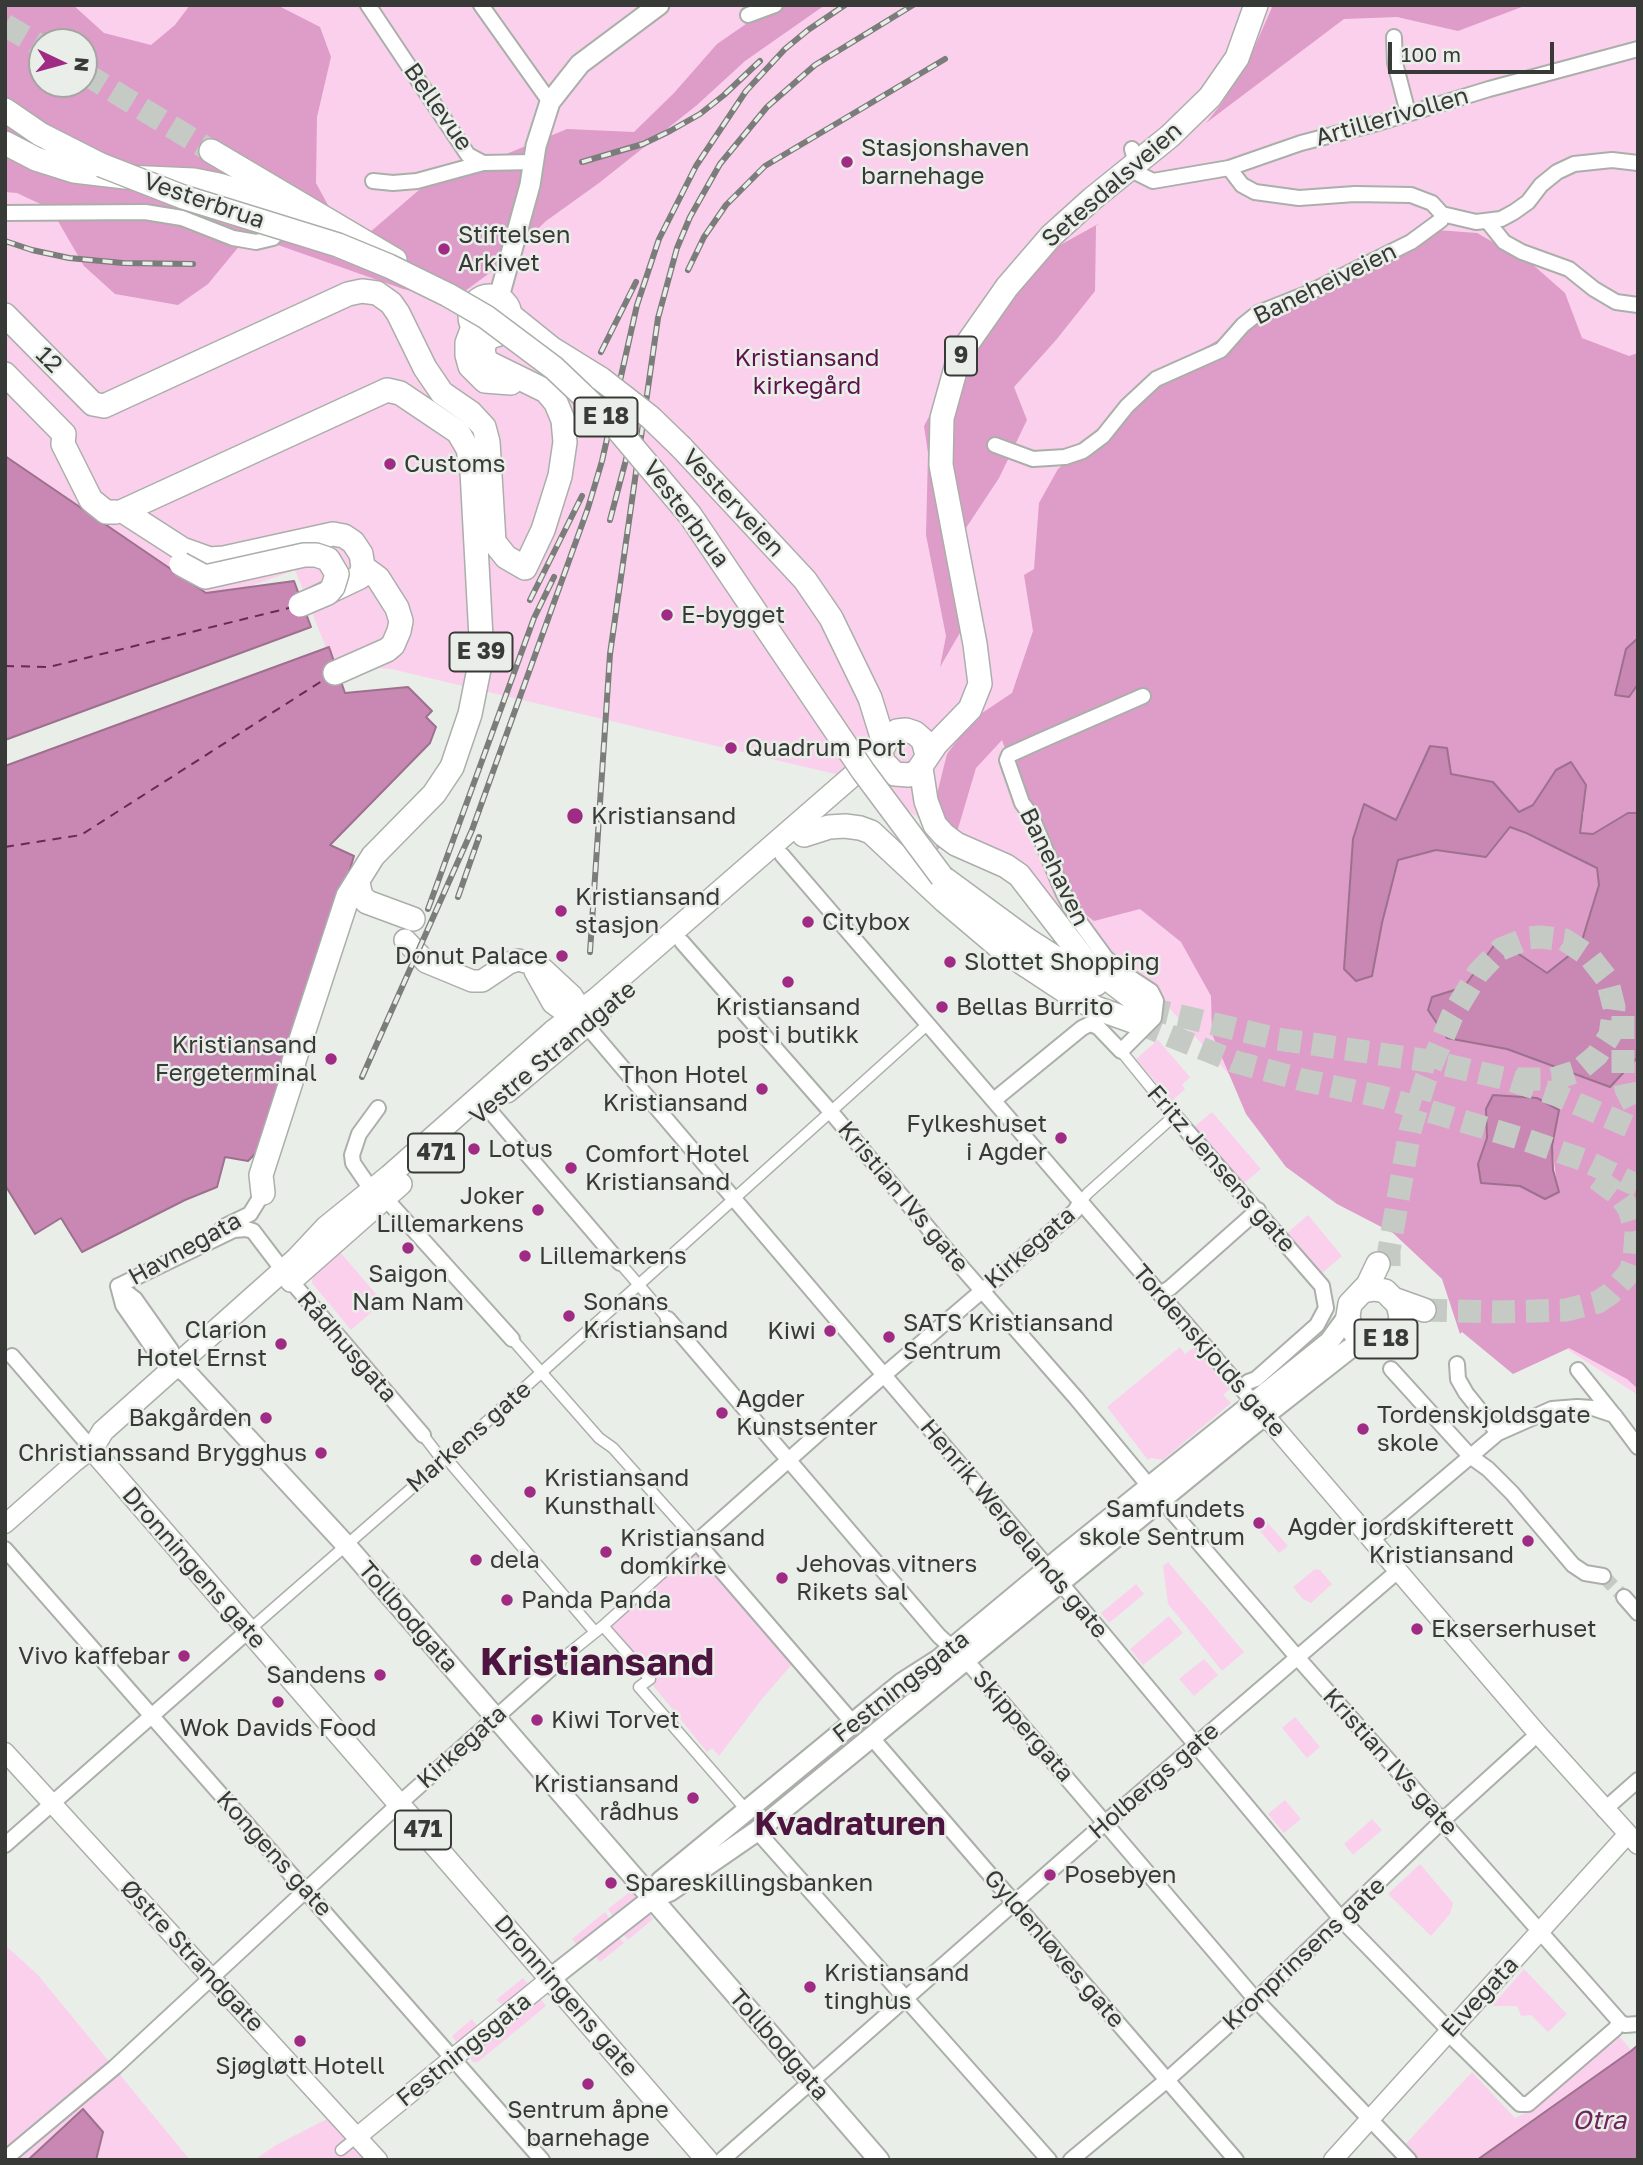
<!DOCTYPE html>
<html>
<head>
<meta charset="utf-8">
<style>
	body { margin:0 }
	#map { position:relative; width:1643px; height:2165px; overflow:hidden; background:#eaeee8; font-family:"Golos Text",sans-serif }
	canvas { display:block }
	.frame { position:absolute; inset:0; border:7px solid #383a37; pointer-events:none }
	.north { position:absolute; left:28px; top:28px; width:70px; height:70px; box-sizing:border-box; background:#eaeee8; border:2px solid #a3a6a1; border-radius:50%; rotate:95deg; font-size:19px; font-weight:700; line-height:28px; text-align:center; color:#383a37 }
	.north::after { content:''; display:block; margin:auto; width:24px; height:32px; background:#a02b84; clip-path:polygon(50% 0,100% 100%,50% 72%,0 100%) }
	.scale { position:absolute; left:1388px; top:42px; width:166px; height:32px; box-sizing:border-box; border:4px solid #383a37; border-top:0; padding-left:9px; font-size:21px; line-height:24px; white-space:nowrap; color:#383a37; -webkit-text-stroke:5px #eaeee8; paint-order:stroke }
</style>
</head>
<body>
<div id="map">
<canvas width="1643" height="2165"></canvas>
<div class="frame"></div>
<div class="north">N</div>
<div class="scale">100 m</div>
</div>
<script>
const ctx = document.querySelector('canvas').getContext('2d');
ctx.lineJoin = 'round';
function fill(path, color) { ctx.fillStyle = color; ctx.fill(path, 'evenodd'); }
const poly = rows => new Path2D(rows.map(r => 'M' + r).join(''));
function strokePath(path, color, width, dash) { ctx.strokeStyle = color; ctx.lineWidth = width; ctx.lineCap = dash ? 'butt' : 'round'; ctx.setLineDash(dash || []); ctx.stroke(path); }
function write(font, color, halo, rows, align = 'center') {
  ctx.font = font + ' "Golos Text",sans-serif'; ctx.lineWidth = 5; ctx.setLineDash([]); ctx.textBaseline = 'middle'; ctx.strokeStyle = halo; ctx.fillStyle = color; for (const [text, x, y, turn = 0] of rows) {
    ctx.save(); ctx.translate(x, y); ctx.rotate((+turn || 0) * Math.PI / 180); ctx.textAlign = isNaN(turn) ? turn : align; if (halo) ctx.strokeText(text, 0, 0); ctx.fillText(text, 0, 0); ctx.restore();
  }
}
const green = poly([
	[5,5,1638,5,1638,1395,1457,1278,1335,1192,1152,989,869,782,391,669,333,665,295,570,206,602,5,458],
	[42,42,84,42,84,84,42,84],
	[1158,1040,1190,1077,1182,1085,1185,1089,1172,1101,1136,1059],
	[1212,1112,1261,1169,1243,1184,1194,1127],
	[1308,1215,1342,1256,1320,1275,1286,1234],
	[340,1252,383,1302,351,1330,312,1283,313,1276],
	[1197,1345,1233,1387,1223,1395,1231,1403,1163,1460,1151,1458,1148,1460,1107,1407,1180,1347,1185,1354],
	[1267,1522,1288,1546,1279,1553,1258,1529],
	[698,1542,794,1662,762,1699,719,1756,712,1748,707,1752,605,1626],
	[1168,1562,1244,1652,1222,1671,1168,1604,1163,1566],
	[1315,1569,1320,1570,1332,1584,1311,1603,1303,1599,1293,1587],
	[1136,1584,1144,1594,1109,1623,1101,1613],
	[1169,1616,1183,1633,1143,1665,1130,1649],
	[1204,1659,1218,1675,1194,1696,1179,1679],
	[1295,1717,1320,1747,1307,1758,1282,1728],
	[1285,1800,1301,1819,1284,1833,1268,1814],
	[1372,1819,1382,1830,1353,1855,1344,1844],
	[1420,1864,1453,1903,1450,1914,1431,1936,1388,1894],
	[631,1891,637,1899,613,1917,608,1909],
	[605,1912,609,1918,577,1945,572,1939],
	[648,1912,653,1919,628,1940,622,1933],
	[619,1937,624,1943,600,1962,595,1956],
	[5,1945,38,1975,190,2160,96,2160,103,2132,83,2110,28,2160,5,2160],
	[1524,1969,1567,2014,1548,2032,1531,2015,1521,2016,1517,2006,1492,2006],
	[523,1978,528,1984,503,2005,496,2000],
	[540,1998,546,2006,478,2062,473,2062,470,2058],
	[472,2019,477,2026,457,2043,452,2036],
	[1619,2036,1632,2051,1479,2160,1391,2160,1472,2072,1515,2118,1525,2113],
	[333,2116,371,2160,254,2160,276,2145]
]);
const forest = poly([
	[5,5,73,5,104,33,151,45,175,25,190,5,277,5,320,27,331,57,317,117,316,183,342,231,369,233,419,190,567,129,634,132,674,93,717,44,772,6,825,5,745,61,697,105,599,183,546,221,499,266,453,300,403,289,278,245,241,244,208,284,178,305,115,294,84,266,51,209,17,193,5,192],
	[42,42,84,42,84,84,42,84],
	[1273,5,1527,5,1458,31,1397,17,1344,19,1206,123,1222,103,1255,46],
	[1100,223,1096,226,1095,291,1056,340,1014,387,1027,420,999,478,964,531,961,631,940,667,946,636,926,535,928,453,924,426,1004,276],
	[1437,230,1477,233,1532,264,1565,293,1582,338,1629,356,1638,353,1638,813,1628,813,1593,834,1579,833,1584,812,1556,770,1533,805,1519,812,1493,782,1451,774,1410,794,1396,820,1365,805,1372,975,1382,923,1398,860,1436,850,1486,857,1510,827,1597,868,1599,885,1580,947,1548,973,1498,940,1464,987,1432,997,1474,1042,1507,1049,1609,1087,1638,1057,1638,1389,1627,1379,1569,1348,1513,1374,1462,1332,1460,1334,1442,1279,1393,1233,1337,1204,1286,1167,1246,1114,1212,1034,1211,996,1181,942,1140,909,1094,921,1068,901,1047,832,1021,795,1002,740,976,768,957,832,937,850,931,818,947,754,973,719,1012,693,1033,631,1024,575,1034,569,1039,503,1058,469,1107,427,1150,380,1264,313],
	[1487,1138,1552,1146,1558,1192,1545,1199,1520,1186,1481,1183,1478,1164]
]);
const water = poly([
	[5,456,206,593,294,581,311,627,5,740,5,456],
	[1638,638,1638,684,1629,697,1615,695,1626,649,1638,638],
	[329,647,345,693,408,687,432,711,426,717,436,727,430,743,330,845,354,856,265,1144,248,1161,225,1157,217,1187,185,1200,82,1252,61,1218,35,1234,5,1185,5,766,329,647],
	[1430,746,1447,748,1451,774,1493,782,1519,812,1533,805,1556,770,1571,762,1586,785,1580,833,1593,834,1628,813,1638,813,1638,1057,1610,1087,1507,1049,1447,1038,1428,1010,1432,997,1464,987,1498,940,1547,973,1580,947,1599,885,1597,868,1526,833,1510,827,1486,857,1436,850,1398,860,1382,923,1372,976,1356,981,1344,969,1353,839,1364,804,1396,820,1430,746],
	[1493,1095,1537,1098,1559,1110,1552,1146,1553,1170,1559,1192,1545,1199,1520,1186,1481,1183,1478,1164,1487,1138,1486,1109,1493,1095],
	[1638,2045,1638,2160,1477,2160,1631,2051,1638,2045],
	[83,2109,103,2132,96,2160,28,2160,83,2109]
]);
const ferry = poly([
	[5,666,49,667,289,608],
	[5,847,81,835,325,679]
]);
const minorTunnel = poly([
	[1603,1576,1624,1597]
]);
const trunkTunnel = poly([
	[5,25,42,47],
	[84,73,211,151],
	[1146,1008,1278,1039,1429,1061,1507,1079,1557,1095,1638,1130],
	[1623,1016,1623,1073,1626,1089,1638,1113],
	[1138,1023,1236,1062,1303,1080,1382,1097,1526,1140,1584,1160,1638,1186],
	[1389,1266,1389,1250,1410,1131,1426,1078,1452,1016,1478,973,1501,949,1528,938,1541,937,1565,940,1589,956,1607,979,1614,1007,1610,1035,1597,1055,1578,1071,1553,1079,1507,1079],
	[1424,1310,1498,1312,1566,1310,1598,1302,1610,1294,1629,1273,1634,1260,1636,1232,1629,1209,1620,1196,1593,1176]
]);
const pedestrian = poly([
	[1081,1201,1088,1193,1174,1116,1121,1051],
	[620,1263,668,1319],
	[512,1339,599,1438,613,1448,696,1541],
	[423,1435,443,1461],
	[446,1458,595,1632],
	[603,1626,650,1679,639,1687,741,1804],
	[248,1631,452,1453,928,1024],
	[558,1662,603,1626,673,1563],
	[341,2150,358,2136]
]);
const minor = poly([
	[368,5,468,155,483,163,533,162],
	[481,5,550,102],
	[748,15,775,5],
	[1394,37,1395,63,1408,113],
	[1132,149,1139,174,1153,181,1229,168,1242,185,1255,192,1299,198,1355,194,1411,195,1432,203,1442,214,1476,222,1501,219,1514,212,1528,202,1541,185,1557,172,1574,164,1612,160,1638,163],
	[1229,168,1301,143,1378,123,1489,89,1638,49],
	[373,181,393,183,417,181,483,163],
	[5,213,145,212,182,218,233,238,256,242,273,238,286,223],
	[1488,222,1504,242,1522,252,1569,269,1594,289,1616,302,1638,305],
	[995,445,1033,459,1065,457,1083,451,1103,436,1127,406,1156,379,1221,350,1243,325,1258,313,1306,294,1411,242,1441,220,1442,214],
	[782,855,1254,1403],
	[682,942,831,1112,950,1254,1076,1398,1149,1486],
	[581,1019,1049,1569,1342,1920,1449,2030,1455,2040,1520,2104,1528,2104,1615,2029,1620,2022],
	[479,1098,620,1263],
	[994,1100,1082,1028,1090,1024,1098,1027,1121,1051,1154,1018,1156,1001,1151,991,1122,972,1106,958,1076,917,1063,892,1031,815,1022,803,1007,760,1009,755,1040,741,1143,696],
	[378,1108,359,1134,352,1155,353,1163,366,1182,385,1198,512,1339],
	[1174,1116,1322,1286,1326,1308,1317,1325,1256,1379,1248,1382],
	[223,1227,250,1214,263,1193],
	[118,1286,234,1230,246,1229,253,1231,291,1281,423,1435],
	[118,1286,123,1305,160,1358,177,1366],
	[118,1286,135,1299,171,1350,177,1366],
	[1160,1294,1170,1288,1258,1210],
	[668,1319,939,1636,965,1659,1256,2000,1409,2160],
	[12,1356,92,1449],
	[1457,1364,1458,1379,1466,1393,1498,1433],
	[1391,1369,1470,1456,1488,1469,1512,1493,1573,1565,1585,1573,1603,1576],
	[1578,1370,1613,1414],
	[1162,1500,1297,1657,1620,2022,1625,2025,1638,2024],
	[1373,1539,1498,1433,1552,1409,1577,1407,1593,1408,1614,1415,1638,1447],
	[696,1541,853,1723],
	[5,1549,542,2160],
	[673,1563,884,1375,1075,1211,1081,1201],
	[1624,1597,1638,1613],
	[872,1738,1236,2160],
	[1604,1810,1638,1780],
	[757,1831,1049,2160],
	[5,1845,248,1631],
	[5,2159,115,2067,400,1803,558,1662],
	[722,2160,1106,1822,1399,1570],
	[1071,2160,1167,2080,1256,2000,1442,1821,1530,1741]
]);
const tertiary = poly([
	[1256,1405,1538,1734,1638,1845],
	[5,1524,74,1463,92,1449],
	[5,1752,378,2160],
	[358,2136,551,1978],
	[1333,2160,1627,1835]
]);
const secondary = poly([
	[499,297,530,185,536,146,550,102,580,64,659,5],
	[177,1366,187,1373,346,1545,879,2160],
	[653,1898,661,1881,853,1723,902,1683,938,1660,1063,1556,1329,1342,1348,1316],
	[551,1978,653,1898,670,1891,757,1831,1250,1427,1348,1350,1364,1340]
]);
const primary = poly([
	[405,940,426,962,472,981,482,981,509,963,518,960,530,963,544,970,572,996,577,1004,577,1014],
	[535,971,553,1003,564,1011,577,1014],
	[507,1092,600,1014],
	[291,1281,401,1184],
	[92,1449,103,1431,297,1258,326,1227,389,1176,553,1031,596,999,873,758],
	[92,1449,707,2160]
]);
const trunk = poly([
	[5,110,40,134,101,165],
	[5,143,36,159,74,171,125,177,194,180,219,185,245,193,313,232],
	[211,151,395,260],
	'470 316a20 20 0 1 1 40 0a20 20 0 1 1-40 0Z',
	[5,315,93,404,104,406,348,294,362,291,377,293,391,303,398,313,425,368,442,393,471,413,484,427,488,442,494,542,506,557,525,568,543,530,560,476,565,442,563,420,556,403,546,391,487,362,484,355,483,347,489,336],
	[510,315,551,348,601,379],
	[473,327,467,343,467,355,470,366,485,381,511,383],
	[5,374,64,434,63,444,91,500,106,512,115,512],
	[681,447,805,580,831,618,870,698,884,743],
	[123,511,387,390,400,393,458,432,468,449,472,471,481,638,481,659,470,714,452,767,434,794,373,856,348,896,294,1061,291,1082,261,1175,263,1193],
	[123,511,182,549,210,559,224,558,333,534,344,536,353,542,361,554,363,567,360,577,318,597],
	[335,673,387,650,393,645,399,631,401,621,397,608,378,578,363,567],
	[927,755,923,740,915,733,906,730,897,731,889,736,881,751,883,762,895,774,909,775,917,772,936,744,970,709,980,684,975,644,941,465,942,418,957,364,967,344,1007,287,1051,236,1092,199,1170,136,1210,97,1237,58,1256,5],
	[921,768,926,801,935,825,944,835,956,844,1006,866,1019,875,1087,963,1146,1008],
	[804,835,829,827,845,826,860,828,871,832,945,901,997,945,1027,966,1071,995,1096,1008,1138,1023],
	[942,877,1029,941,1096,984],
	[358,883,361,896,367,902,413,919],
	[1363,1291,1374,1289,1385,1291,1398,1304,1401,1317,1399,1326,1385,1340,1371,1342,1359,1338,1350,1326,1348,1316,1350,1304,1368,1285,1378,1264],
	[1396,1300,1424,1310]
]);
const rail = poly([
	[582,162,643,144,670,131,700,114,724,95,760,61],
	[5,241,32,250,69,258,123,263,193,264],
	[688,270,704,237,726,205,765,166,945,59],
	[601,352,636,282],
	[610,520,633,433],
	[530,600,582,496],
	[458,897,479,837],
	[428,909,534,618,554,577],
	[590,952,610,654,658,318,677,248,690,217,720,164,767,107,815,65,913,5],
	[362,1077,472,830,588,508,602,461,637,305,659,239,696,166,746,91,785,49,808,30,845,5]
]);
const trunkBridge = poly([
	[101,165,183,197,338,245,389,266,448,295,486,317,554,368,615,426,690,515,863,771,942,877],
	[601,379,650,417,681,447],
	[181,564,205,577,304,555,316,555,328,559,337,574,333,587,328,593,300,605]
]);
const markers = [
	[847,162,7,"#a02b84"],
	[444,249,7,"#a02b84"],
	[390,464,7,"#a02b84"],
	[667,615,7,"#a02b84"],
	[731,748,7,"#a02b84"],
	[575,816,9,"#a02b84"],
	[561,911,7,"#a02b84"],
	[808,922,7,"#a02b84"],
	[562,956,7,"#a02b84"],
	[950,962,7,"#a02b84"],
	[788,982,7,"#a02b84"],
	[942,1007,7,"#a02b84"],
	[331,1059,7,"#a02b84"],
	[762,1089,7,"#a02b84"],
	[1061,1138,7,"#a02b84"],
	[474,1149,7,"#a02b84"],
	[571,1168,7,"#a02b84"],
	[538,1210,7,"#a02b84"],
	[408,1248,7,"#a02b84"],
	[525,1256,7,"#a02b84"],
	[569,1316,7,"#a02b84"],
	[830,1331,7,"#a02b84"],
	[889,1337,7,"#a02b84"],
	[281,1344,7,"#a02b84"],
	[722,1413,7,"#a02b84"],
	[266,1418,7,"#a02b84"],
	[1363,1429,7,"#a02b84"],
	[321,1453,7,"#a02b84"],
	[530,1492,7,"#a02b84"],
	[1259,1523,7,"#a02b84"],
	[1528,1541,7,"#a02b84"],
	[606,1552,7,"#a02b84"],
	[476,1560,7,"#a02b84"],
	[782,1578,7,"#a02b84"],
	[507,1600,7,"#a02b84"],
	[1417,1629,7,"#a02b84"],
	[184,1656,7,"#a02b84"],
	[380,1675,7,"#a02b84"],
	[278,1702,7,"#a02b84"],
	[537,1720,7,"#a02b84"],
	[693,1798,7,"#a02b84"],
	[1050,1875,7,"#a02b84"],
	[611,1883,7,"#a02b84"],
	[810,1987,7,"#a02b84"],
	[300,2041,7,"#a02b84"],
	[588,2084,7,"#a02b84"]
];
const shields = [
	[961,356,32],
	[606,417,63],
	[481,652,63],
	[436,1153,56],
	[1386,1339,63],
	[423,1830,56]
];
const shieldNames = [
	["9",961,356],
	["E 18",606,417],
	["E 39",481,652],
	["471",436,1153],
	["E 18",1386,1339],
	["471",423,1830]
];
const streetNames = [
	["Bellevue",438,107,55],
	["Artillerivollen",1392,117,-16],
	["Setesdalsveien",1112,185,-41],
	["Vesterbrua",204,201,19],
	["Baneheiveien",1325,284,-26],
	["12",49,360,45],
	["Vesterveien",733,503,47],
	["Vesterbrua",686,514,53],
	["Banehaven",1054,867,64],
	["Vestre Strandgate",553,1053,-40],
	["Fritz Jensens gate",1221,1169,49],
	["Kristian IVs gate",903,1197,50],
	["Kirkegata",1030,1248,-41],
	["Havnegata",185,1249,-29],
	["Rådhusgata",347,1347,49],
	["Tordenskjolds gate",1209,1351,49],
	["Markens gate",469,1437,-41],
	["Henrik Wergelands gate",1014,1529,50],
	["Dronningens gate",194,1568,49],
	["Tollbodgata",408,1617,49],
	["Festningsgata",901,1687,-38],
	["Skippergata",1023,1726,49],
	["Kirkegata",462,1747,-42],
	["Kristian IVs gate",1390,1762,48],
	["Holbergs gate",1154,1781,-41],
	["Kongens gate",274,1854,48],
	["Gyldenløves gate",1054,1949,49],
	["Kronprinsens gate",1304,1954,-43],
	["Østre Strandgate",192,1956,47],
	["Dronningens gate",566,1996,49],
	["Elvegata",1480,1997,-47],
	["Tollbodgata",779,2045,49],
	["Festningsgata",464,2050,-39]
];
const poiNames = [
	["Stasjonshaven",861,148],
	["barnehage",861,176],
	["Stiftelsen",458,235],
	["Arkivet",458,263],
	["Customs",404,464],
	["E-bygget",681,615],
	["Quadrum Port",745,748],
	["Kristiansand",591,816],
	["Kristiansand",575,897],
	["stasjon",575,925],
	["Citybox",822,922],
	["Donut Palace",548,956,"right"],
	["Slottet Shopping",964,962],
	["Kristiansand",788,1007,"center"],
	["post i butikk",788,1035,"center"],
	["Bellas Burrito",956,1007],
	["Kristiansand",317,1045,"right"],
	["Fergeterminal",317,1073,"right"],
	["Thon Hotel",748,1075,"right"],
	["Kristiansand",748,1103,"right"],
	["Fylkeshuset",1047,1124,"right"],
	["i Agder",1047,1152,"right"],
	["Lotus",488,1149],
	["Comfort Hotel",585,1154],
	["Kristiansand",585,1182],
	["Joker",524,1196,"right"],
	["Lillemarkens",524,1224,"right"],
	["Lillemarkens",539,1256],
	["Saigon",408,1274,"center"],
	["Nam Nam",408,1302,"center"],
	["Sonans",583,1302],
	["Kristiansand",583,1330],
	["SATS Kristiansand",903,1323],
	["Sentrum",903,1351],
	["Clarion",267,1330,"right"],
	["Hotel Ernst",267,1358,"right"],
	["Kiwi",816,1331,"right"],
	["Agder",736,1399],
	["Kunstsenter",736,1427],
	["Tordenskjoldsgate",1377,1415],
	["skole",1377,1443],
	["Bakgården",252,1418,"right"],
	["Christianssand Brygghus",307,1453,"right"],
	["Kristiansand",544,1478],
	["Kunsthall",544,1506],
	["Samfundets",1245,1509,"right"],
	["skole Sentrum",1245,1537,"right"],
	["Agder jordskifterett",1514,1527,"right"],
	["Kristiansand",1514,1555,"right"],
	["Kristiansand",620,1538],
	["domkirke",620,1566],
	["dela",490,1560],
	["Jehovas vitners",796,1564],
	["Rikets sal",796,1592],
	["Panda Panda",521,1600],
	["Ekserserhuset",1431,1629],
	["Vivo kaffebar",170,1656,"right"],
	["Sandens",366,1675,"right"],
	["Kiwi Torvet",551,1720],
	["Wok Davids Food",278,1728,"center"],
	["Kristiansand",679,1784,"right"],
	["rådhus",679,1812,"right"],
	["Posebyen",1064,1875],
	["Spareskillingsbanken",625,1883],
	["Kristiansand",824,1973],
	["tinghus",824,2001],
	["Sjøgløtt Hotell",300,2066,"center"],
	["Sentrum åpne",588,2110,"center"],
	["barnehage",588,2138,"center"]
];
const parkNames = [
	["Kristiansand",807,358],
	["kirkegård",807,386]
];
const waterNames = [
	["Otra",1599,2121]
];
const districtNames = [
	["Kvadraturen",850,1825]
];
const townNames = [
	["Kristiansand",597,1663]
];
fill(green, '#fbd0ec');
fill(forest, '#de9cc8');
fill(water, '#c888b3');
strokePath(water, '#9d718e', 2);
strokePath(ferry, '#70245c', 2, [9, 7]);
strokePath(minorTunnel, '#c6cac5', 14, [14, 7]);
strokePath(trunkTunnel, '#c6cac5', 23, [23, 11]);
strokePath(pedestrian, '#abafa9', 13);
strokePath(minor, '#abafa9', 18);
strokePath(tertiary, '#abafa9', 21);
strokePath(secondary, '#abafa9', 23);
strokePath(primary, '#abafa9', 24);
strokePath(trunk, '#abafa9', 26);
strokePath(pedestrian, '#fff', 10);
strokePath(minor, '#fff', 14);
strokePath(tertiary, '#fff', 18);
strokePath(secondary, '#fff', 19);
strokePath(primary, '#fff', 21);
strokePath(trunk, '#fff', 23);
strokePath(rail, '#7a7d79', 6);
strokePath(rail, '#eaeee8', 3.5, [10]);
strokePath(trunkBridge, '#abafa9', 26, []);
strokePath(trunkBridge, '#fff', 23);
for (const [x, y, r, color] of markers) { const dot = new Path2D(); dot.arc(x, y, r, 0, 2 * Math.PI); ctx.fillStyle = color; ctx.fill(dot); strokePath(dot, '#eaeee8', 2.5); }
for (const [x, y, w] of shields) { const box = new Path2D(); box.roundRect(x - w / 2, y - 19.5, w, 39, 5); ctx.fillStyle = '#eaeee8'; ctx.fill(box); strokePath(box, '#383a37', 2); }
write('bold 23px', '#383a37', null, shieldNames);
write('24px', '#383a37', '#eaeee8', streetNames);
write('24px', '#383a37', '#eaeee8', poiNames, 'left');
write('24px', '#5f134d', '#eaeee8', parkNames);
write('italic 26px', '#70245c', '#eaeee8', waterNames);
write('bold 32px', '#4c143e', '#eaeee8', districtNames);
write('bold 38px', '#4c143e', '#eaeee8', townNames);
</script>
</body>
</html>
